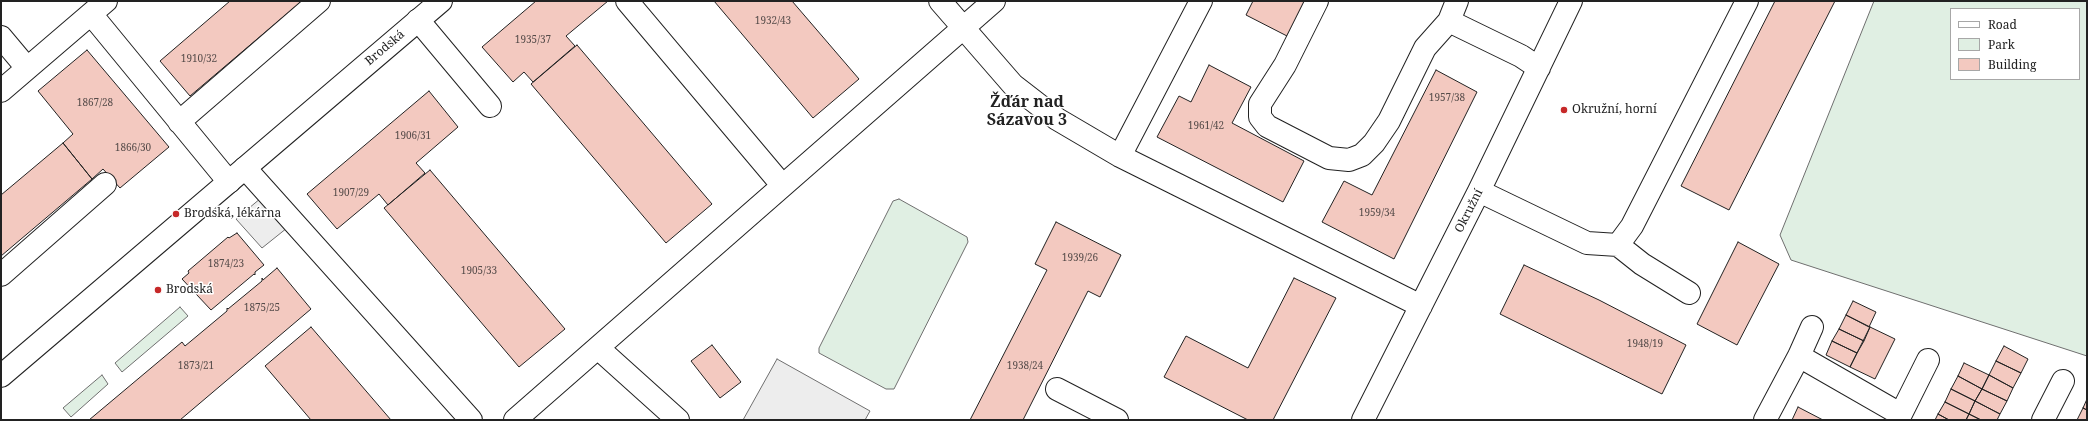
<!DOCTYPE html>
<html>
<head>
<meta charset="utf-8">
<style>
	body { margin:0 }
	#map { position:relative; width:2088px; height:421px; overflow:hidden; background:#fff; font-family:"Noto Serif",serif }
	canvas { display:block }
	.frame { position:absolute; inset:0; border:2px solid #222; pointer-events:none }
	.legend { position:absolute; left:1950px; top:8px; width:130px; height:72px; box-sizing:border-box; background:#fff; border:1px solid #a7a7a7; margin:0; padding:5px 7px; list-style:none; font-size:12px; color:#222 }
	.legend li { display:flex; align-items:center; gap:8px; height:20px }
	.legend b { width:20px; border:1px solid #a7a7a7 }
</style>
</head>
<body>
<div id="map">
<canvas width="2088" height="421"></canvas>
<div class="frame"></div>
<ul class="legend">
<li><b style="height:5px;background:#fff"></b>Road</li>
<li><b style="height:11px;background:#e0efe3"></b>Park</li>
<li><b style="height:11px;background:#f3c9c0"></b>Building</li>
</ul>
</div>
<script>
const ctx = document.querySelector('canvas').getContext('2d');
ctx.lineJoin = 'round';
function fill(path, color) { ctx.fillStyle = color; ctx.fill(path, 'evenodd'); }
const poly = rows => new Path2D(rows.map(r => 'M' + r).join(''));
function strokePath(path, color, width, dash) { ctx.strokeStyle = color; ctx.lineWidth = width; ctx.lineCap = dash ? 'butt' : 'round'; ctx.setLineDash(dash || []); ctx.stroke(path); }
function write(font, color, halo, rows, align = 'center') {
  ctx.font = font + ' "Noto Serif",serif'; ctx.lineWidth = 3; ctx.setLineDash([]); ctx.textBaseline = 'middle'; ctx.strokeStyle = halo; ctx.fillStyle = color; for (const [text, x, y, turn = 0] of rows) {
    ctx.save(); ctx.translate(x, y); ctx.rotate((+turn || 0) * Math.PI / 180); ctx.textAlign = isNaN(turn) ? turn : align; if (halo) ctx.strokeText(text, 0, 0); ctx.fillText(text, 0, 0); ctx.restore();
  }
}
const green = poly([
	[1874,1,2087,1,2087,356,1791,260,1780,235,1874,1],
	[1951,9,2079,9,2079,79,1951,79,1951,9],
	[899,199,967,237,968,242,894,389,886,389,819,353,819,348,893,201,899,199],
	[180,307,188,316,122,372,115,363,180,307],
	[102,375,108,384,71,417,63,408,102,375]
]);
const parking = poly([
	[261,198,287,228,262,248,236,219,261,198],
	[777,359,870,411,865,420,743,420,777,359]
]);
const building = poly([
	[230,1,302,1,190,96,160,61,230,1],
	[536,1,608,1,566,36,575,46,533,82,524,72,513,82,482,47,536,1],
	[714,1,792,1,859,79,813,118,714,1],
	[1253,1,1306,1,1287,36,1246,15,1253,1],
	[1775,1,1835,1,1729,210,1681,186,1775,1],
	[577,45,712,204,666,243,531,84,577,45],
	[87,50,169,147,120,188,103,169,92,179,63,143,73,134,38,91,87,50],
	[1209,65,1251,87,1232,123,1304,161,1283,202,1157,137,1179,96,1191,102,1209,65],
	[1436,70,1477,92,1394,259,1322,222,1344,181,1372,195,1436,70],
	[429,91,458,127,416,163,425,173,388,205,379,194,337,229,307,194,429,91],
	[63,143,92,179,1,256,1,195,63,143],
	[430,170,565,329,519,367,384,208,430,170],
	[1056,222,1121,255,1100,297,1088,291,1023,420,970,420,1047,270,1035,264,1056,222],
	[237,233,264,265,255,272,255,275,254,274,211,310,182,279,189,273,188,271,228,237,229,238,237,233],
	[1738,242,1779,264,1737,345,1697,324,1738,242],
	[1524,265,1599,300,1686,345,1662,394,1500,314,1524,265],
	[277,268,311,309,180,420,89,420,182,342,185,346,227,311,227,308,228,309,262,281,262,278,263,280,277,268],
	[1294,278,1336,298,1273,420,1248,420,1164,377,1186,336,1248,368,1294,278],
	[1853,301,1876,312,1869,327,1846,315,1853,301],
	[1846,315,1870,327,1864,341,1839,329,1846,315],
	[311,327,391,420,311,420,265,366,311,327],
	[1870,327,1895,339,1875,379,1850,367,1870,327],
	[1839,329,1864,341,1857,353,1832,341,1839,329],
	[1832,341,1857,353,1850,367,1826,355,1832,341],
	[712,345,741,382,720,398,691,361,712,345],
	[2004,346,2028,359,2021,373,1996,361,2004,346],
	[1996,361,2021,373,2013,388,1989,375,1996,361],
	[1964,363,1989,375,1982,389,1958,376,1964,363],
	[1989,375,2013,388,2007,401,1982,389,1989,375],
	[1958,376,1982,389,1975,401,1951,389,1958,376],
	[1951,389,1975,401,1969,414,1945,402,1951,389],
	[1982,389,2007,401,2000,414,1975,401,1982,389],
	[2087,399,2087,410,2083,408,2087,399],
	[1975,401,2000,414,1997,420,1981,420,1969,414,1975,401],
	[1945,402,1969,414,1966,420,1949,420,1938,414,1945,402],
	[1798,407,1823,420,1792,420,1798,407],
	[2083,408,2087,410,2087,420,2077,420,2083,408],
	[1938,414,1949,420,1935,420,1938,414],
	[1969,414,1981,420,1966,420,1969,414]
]);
const minor = poly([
	[627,1,782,185],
	[940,1,1013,85,1057,119,1120,156,1421,306],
	[1317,1,1285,65,1260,104,1260,117,1267,126,1329,158,1349,160,1362,155,1374,143,1389,121,1425,48,1449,21,1457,1],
	[91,14,229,182],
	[418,20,490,106],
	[1449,21,1521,56,1539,68],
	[1,37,27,68],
	[1,91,106,1],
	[179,122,319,1],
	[1120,156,1201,1],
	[245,168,471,420],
	[1479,191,1587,243,1618,245,1642,264,1689,293],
	[1618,245,1632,226,1747,1],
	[1,275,105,184],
	[598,348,678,420],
	[1799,356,1900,414],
	[1057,389,1117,420],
	[515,420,994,1],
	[1363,420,1479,191,1571,1],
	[1765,420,1799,356,1812,327],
	[1898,420,1928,360],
	[2043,420,2063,381]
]);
const major = poly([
	[1,376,441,1]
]);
const markers = [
	[1564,110,4,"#c62828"],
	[176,214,4,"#c62828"],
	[158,290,4,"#c62828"]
];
const numberNames = [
	["1932/43",773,21],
	["1935/37",533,40],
	["1910/32",199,59],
	["1957/38",1447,98],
	["1867/28",95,103],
	["1961/42",1206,126],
	["1906/31",413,136],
	["1866/30",133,148],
	["1907/29",351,193],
	["1959/34",1377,213],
	["1939/26",1080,258],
	["1874/23",226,264],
	["1905/33",479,271],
	["1875/25",262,308],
	["1948/19",1645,344],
	["1873/21",196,366],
	["1938/24",1025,366]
];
const streetNames = [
	["Brodská",385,48,-40],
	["Okružní",1469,211,-63]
];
const poiNames = [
	["Okružní, horní",1572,110],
	["Brodská, lékárna",184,214],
	["Brodská",166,290]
];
const districtNames = [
	["Žďár nad",1027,102],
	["Sázavou 3",1027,120]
];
fill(green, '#e0efe3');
strokePath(green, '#6f6f6f', 1);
fill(parking, '#ededed');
strokePath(parking, '#6f6f6f', 1);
fill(building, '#f3c9c0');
strokePath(building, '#222', 1);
strokePath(minor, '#222', 24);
strokePath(major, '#222', 24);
strokePath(minor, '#fff', 22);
strokePath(major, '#fff', 22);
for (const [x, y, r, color] of markers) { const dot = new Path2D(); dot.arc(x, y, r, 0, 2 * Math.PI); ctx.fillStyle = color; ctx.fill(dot); strokePath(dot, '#fff', 1.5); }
write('10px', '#564c4a', null, numberNames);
write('12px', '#222', '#fff', streetNames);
write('12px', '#222', '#fff', poiNames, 'left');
write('bold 16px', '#222', '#fff', districtNames);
</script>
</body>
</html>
